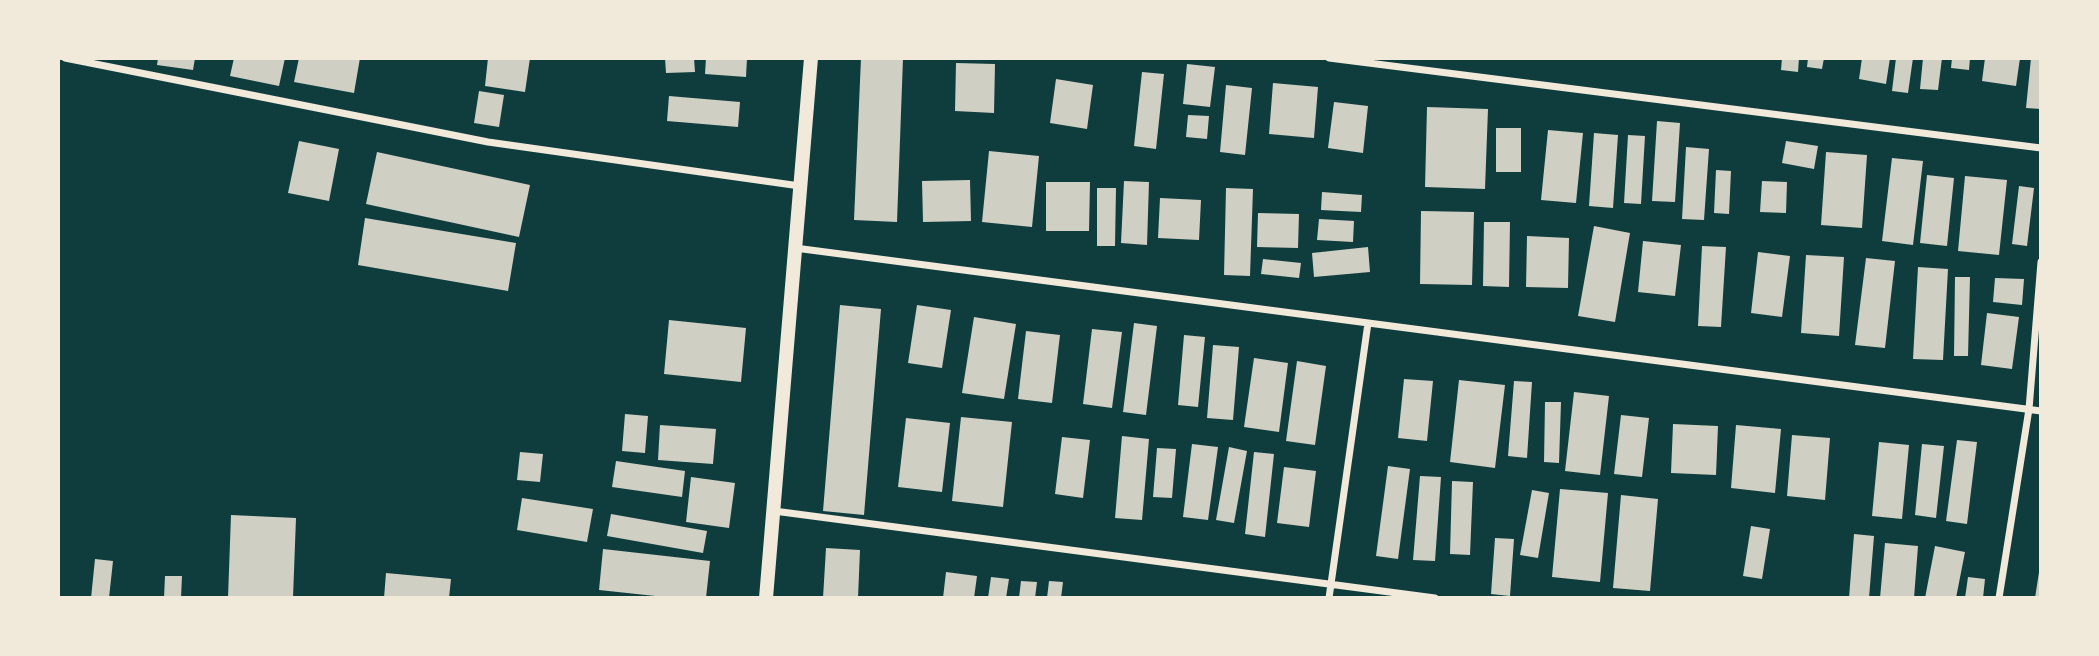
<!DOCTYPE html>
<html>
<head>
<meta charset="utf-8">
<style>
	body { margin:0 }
	#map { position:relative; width:2099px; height:656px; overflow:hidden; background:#0f3d3e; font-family:"Noto Sans",sans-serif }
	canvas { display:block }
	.frame { position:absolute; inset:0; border:60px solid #f1e9da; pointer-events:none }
</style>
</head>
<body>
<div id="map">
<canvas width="2099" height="656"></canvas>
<div class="frame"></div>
</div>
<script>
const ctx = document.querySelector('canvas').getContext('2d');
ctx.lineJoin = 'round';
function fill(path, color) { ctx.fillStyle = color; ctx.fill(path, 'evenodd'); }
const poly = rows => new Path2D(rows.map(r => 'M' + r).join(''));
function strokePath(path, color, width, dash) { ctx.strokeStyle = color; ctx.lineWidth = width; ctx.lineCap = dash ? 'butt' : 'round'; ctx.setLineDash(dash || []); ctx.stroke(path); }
const building = poly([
	[158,58,195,58,193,70,157,65],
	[234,58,285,58,279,86,230,76],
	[299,58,360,58,354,93,294,82],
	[488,58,530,58,525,92,485,86],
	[665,58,694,58,695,72,666,73],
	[706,58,747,58,746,77,705,74],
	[861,58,903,58,897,222,854,220],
	[1782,58,1799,58,1798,72,1781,70],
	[1808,58,1824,58,1822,69,1807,67],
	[1862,58,1890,58,1886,84,1859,79],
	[1896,58,1913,58,1908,93,1892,91],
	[1923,58,1942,58,1938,90,1920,89],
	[1952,58,1970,58,1969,70,1951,68],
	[1985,58,2020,58,2016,86,1982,81],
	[2031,58,2041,58,2041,109,2026,108],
	[956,63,995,64,994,113,955,111],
	[1187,64,1215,67,1210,107,1183,104],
	[1142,72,1164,74,1156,149,1134,146],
	[1056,79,1093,85,1087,129,1050,123],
	[1273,83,1318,87,1314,138,1269,134],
	[1226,85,1252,88,1245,155,1220,152],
	[479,91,504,95,499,127,474,123],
	[669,96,740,102,738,127,667,121],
	[1334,102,1368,106,1363,153,1328,148],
	[1427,107,1488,109,1485,189,1425,187],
	[1188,115,1209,116,1207,139,1186,137],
	[1657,121,1680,123,1675,202,1652,201],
	[1496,128,1521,128,1521,172,1496,172],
	[1548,130,1583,133,1576,203,1541,200],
	[1594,133,1618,135,1613,208,1589,206],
	[1628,135,1645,136,1641,204,1624,203],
	[299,141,339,149,329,201,288,193],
	[1786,141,1818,146,1814,169,1782,163],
	[1686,147,1709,149,1704,220,1682,219],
	[989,151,1039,156,1032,227,982,222],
	[377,152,530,185,519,237,366,204],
	[1826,152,1867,155,1862,228,1821,225],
	[1892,158,1923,161,1913,245,1882,241],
	[1716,170,1731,171,1729,214,1714,213],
	[1927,175,1954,178,1947,246,1920,243],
	[1965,176,2007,180,1999,255,1958,251],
	[970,180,971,221,923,222,922,181],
	[1124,181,1149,182,1147,245,1121,243],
	[1762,181,1787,182,1786,213,1760,212],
	[1046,182,1090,182,1089,231,1046,231],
	[2019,186,2034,188,2027,246,2012,244],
	[1097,188,1116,188,1115,246,1097,246],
	[1226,188,1253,189,1250,276,1224,275],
	[1322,192,1362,195,1361,212,1321,210],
	[1160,198,1201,200,1199,240,1158,238],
	[1421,211,1474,212,1472,285,1420,284],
	[1258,213,1299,214,1298,248,1257,247],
	[365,218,516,243,508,291,358,265],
	[1319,219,1354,221,1353,242,1317,240],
	[1484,222,1510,222,1509,287,1483,286],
	[1594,226,1630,233,1615,322,1578,316],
	[1527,236,1569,238,1568,288,1526,287],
	[1643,241,1681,245,1675,296,1638,292],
	[1702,246,1726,247,1721,327,1698,326],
	[1368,247,1370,272,1314,277,1312,253],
	[1758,252,1790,256,1782,317,1751,313],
	[1806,255,1844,257,1839,336,1801,333],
	[1866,258,1895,261,1885,348,1855,345],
	[1263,259,1301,263,1299,278,1261,274],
	[1918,267,1948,269,1943,360,1913,359],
	[1955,277,1970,277,1968,356,1954,356],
	[1995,278,2024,279,2022,305,1993,302],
	[840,305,881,309,864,515,823,511],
	[917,305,951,310,942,368,908,363],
	[1987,313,2019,317,2012,369,1981,365],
	[974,317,1016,324,1004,399,962,393],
	[669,320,746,328,741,382,664,374],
	[1134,323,1157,326,1146,415,1123,412],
	[1092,329,1122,332,1112,408,1083,404],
	[1026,331,1060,335,1052,403,1018,399],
	[1184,335,1205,337,1198,407,1178,405],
	[1213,345,1239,347,1233,420,1207,418],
	[1254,358,1288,363,1279,432,1244,427],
	[1297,361,1326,366,1315,445,1286,441],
	[1404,379,1433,381,1427,441,1398,438],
	[1459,380,1505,385,1495,468,1450,462],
	[1514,381,1532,382,1527,458,1508,456],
	[1574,392,1609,396,1600,475,1565,471],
	[1545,402,1561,402,1559,463,1544,462],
	[625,414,648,416,645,453,622,451],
	[1621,415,1649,418,1642,477,1614,474],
	[961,417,1012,422,1003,507,952,501],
	[906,418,950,423,942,492,898,487],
	[1673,424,1718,426,1716,475,1671,473],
	[660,425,716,429,713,464,658,460],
	[1736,425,1781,429,1775,493,1731,488],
	[1792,435,1830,438,1825,500,1787,496],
	[1122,436,1149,439,1142,520,1115,518],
	[1062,437,1090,440,1083,498,1055,494],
	[1957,440,1977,442,1967,524,1946,521],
	[1879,442,1909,445,1902,519,1872,516],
	[1192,444,1218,447,1208,520,1183,517],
	[1922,444,1944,446,1936,518,1915,515],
	[1229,447,1247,451,1234,523,1216,520],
	[1157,448,1176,449,1172,498,1153,497],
	[520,452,543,454,540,482,517,480],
	[1254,452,1274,454,1265,537,1245,534],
	[616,461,685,471,682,497,612,487],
	[1388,466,1410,469,1398,559,1376,556],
	[1284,467,1316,471,1309,527,1277,523],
	[1420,476,1441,477,1435,561,1413,560],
	[691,477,735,483,729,528,686,522],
	[1452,481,1473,482,1470,555,1450,554],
	[1560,489,1608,493,1600,582,1552,577],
	[1532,490,1549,493,1538,558,1520,555],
	[1621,495,1658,499,1650,591,1613,588],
	[522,498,593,509,587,542,517,530],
	[611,514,707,531,703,553,607,536],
	[231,515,296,518,293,598,228,598],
	[1751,526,1770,529,1762,579,1743,576],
	[1854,534,1874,536,1869,598,1849,598],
	[1495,538,1514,539,1510,596,1491,594],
	[1885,543,1918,546,1914,598,1880,598],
	[1935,546,1965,552,1956,598,1925,598],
	[826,548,860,550,858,598,823,598],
	[603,549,710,561,706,598,674,598,599,590],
	[95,559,113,561,109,598,91,598],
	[2040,566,2041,598,2035,598],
	[946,572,977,576,974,598,943,598],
	[386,573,451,579,449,598,384,598],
	[165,576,182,576,181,598,164,598],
	[991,577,1009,579,1006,598,988,598],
	[1968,577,1985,579,1983,598,1965,598],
	[1021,581,1037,582,1035,598,1019,598],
	[1049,581,1063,582,1061,598,1047,598]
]);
const minor = poly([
	[65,58,488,142,800,186],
	[1329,58,2041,148],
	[795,248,2041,411],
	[774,511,1435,598],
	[1329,598,1368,323],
	[1999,598,2029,409,2041,262]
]);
const secondary = poly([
	[766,598,811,58]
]);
fill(building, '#cfcfc3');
strokePath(minor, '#f1e9da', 7);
strokePath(secondary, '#f1e9da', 14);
</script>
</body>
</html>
